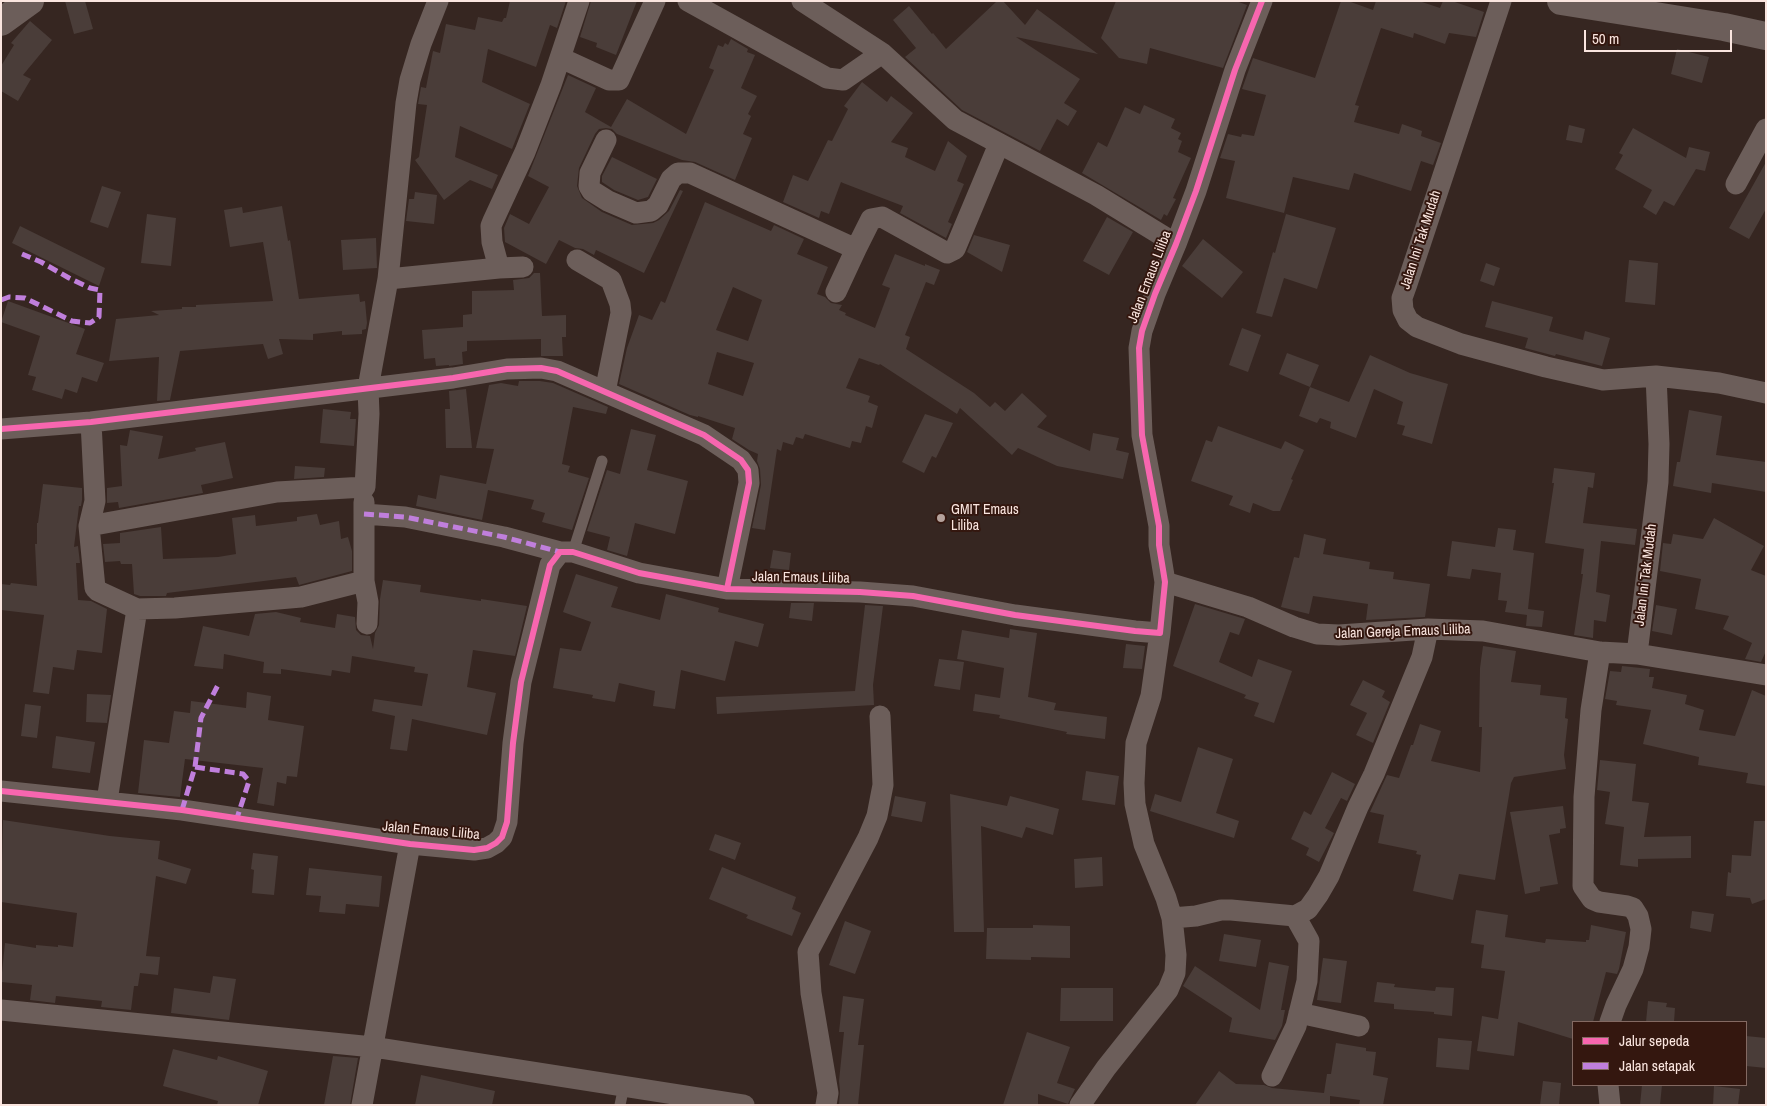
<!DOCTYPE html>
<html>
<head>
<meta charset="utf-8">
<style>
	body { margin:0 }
	#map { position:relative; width:1767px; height:1106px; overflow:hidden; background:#362621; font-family:"Archivo Narrow",sans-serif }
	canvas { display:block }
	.frame { position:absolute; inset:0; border:2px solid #fae5df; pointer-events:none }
	.legend { position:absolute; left:1572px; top:1021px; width:175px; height:65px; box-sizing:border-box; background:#34170f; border:1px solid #836962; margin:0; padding:6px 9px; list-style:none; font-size:15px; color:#fae5df }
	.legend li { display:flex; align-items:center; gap:10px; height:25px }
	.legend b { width:25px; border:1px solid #836962 }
	.scale { position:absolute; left:1584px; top:30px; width:148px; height:22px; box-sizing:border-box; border:2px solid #fae5df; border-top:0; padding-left:6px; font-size:15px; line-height:18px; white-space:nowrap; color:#fae5df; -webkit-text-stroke:4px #34170f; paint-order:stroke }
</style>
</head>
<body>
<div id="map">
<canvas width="1767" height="1106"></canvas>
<div class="frame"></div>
<ul class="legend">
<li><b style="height:6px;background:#f766af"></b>Jalur sepeda</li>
<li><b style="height:6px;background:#c07fdc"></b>Jalan setapak</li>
</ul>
<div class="scale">50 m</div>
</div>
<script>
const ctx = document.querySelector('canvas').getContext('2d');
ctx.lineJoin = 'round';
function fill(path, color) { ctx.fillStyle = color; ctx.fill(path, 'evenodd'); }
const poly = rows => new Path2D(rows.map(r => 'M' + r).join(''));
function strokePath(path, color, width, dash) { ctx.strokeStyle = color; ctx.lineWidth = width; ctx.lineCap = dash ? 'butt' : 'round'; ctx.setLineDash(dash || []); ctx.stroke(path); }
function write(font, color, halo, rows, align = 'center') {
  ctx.font = font + ' "Archivo Narrow",sans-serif'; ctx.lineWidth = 4; ctx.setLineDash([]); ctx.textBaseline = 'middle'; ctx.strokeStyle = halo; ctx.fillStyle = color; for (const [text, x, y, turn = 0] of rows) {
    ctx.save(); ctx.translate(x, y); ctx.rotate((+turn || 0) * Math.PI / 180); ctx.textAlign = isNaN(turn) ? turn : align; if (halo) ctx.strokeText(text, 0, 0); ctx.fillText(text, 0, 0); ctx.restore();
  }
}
const building = poly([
	[65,1,85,1,93,29,74,34],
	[510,1,566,1,557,28,550,25,536,67,488,49,482,82,530,104,512,149,460,126,455,157,498,175,492,189,470,180,444,200,415,160,419,157,427,105,418,104,421,87,426,88,433,51,440,53,446,24,475,30,478,17,502,22,504,18,506,18],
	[591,1,637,1,616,55,596,47,597,43,580,37],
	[997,1,1003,1,1025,25,1037,9,1098,54,1016,37,1080,79,1064,103,1077,111,1068,126,1057,119,1040,151,962,110,905,57,916,48,893,20,909,6,932,34,933,33,946,49],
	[1116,1,1236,1,1247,5,1223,68,1150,48,1147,64,1119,58,1101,38],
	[1341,1,1348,1,1373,10,1376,1,1419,1,1440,8,1443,1,1452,1,1484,12,1476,37,1449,33,1445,44,1414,33,1413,38,1381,28,1355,105,1359,106,1354,122,1399,134,1402,124,1422,131,1421,136,1441,143,1433,165,1421,161,1411,191,1354,173,1349,190,1293,177,1284,213,1226,198,1235,161,1220,158,1228,134,1241,137,1242,134,1254,136,1266,95,1242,89,1253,58,1315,78],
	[30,21,52,40,23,75,31,79,18,101,1,91,1,66,14,45,11,43],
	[731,39,748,49,747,52,755,55,741,88,757,96,748,114,751,116,743,134,752,138,735,180,695,162,682,160,617,134,612,129,606,128,599,129,595,134,579,168,577,186,582,198,602,212,632,225,653,223,659,220,669,211,680,190,683,191,644,273,596,250,594,255,583,249,575,248,559,240,546,264,505,242,504,228,510,214,529,224,549,187,528,176,568,75,596,88,585,112,611,127,627,99,686,134,714,70,709,68,718,45,723,47,725,43,728,45],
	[1677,49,1709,57,1702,83,1671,74],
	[862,82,887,102,891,96,913,113,891,142,908,148,905,157,935,171,948,141,967,156,957,181,964,184,948,222,952,224,946,238,900,213,903,206,843,183,841,182,829,214,821,211,819,218,783,202,793,175,808,181,828,140,832,141,848,109,844,106],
	[1144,105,1175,119,1171,128,1181,133,1178,139,1182,141,1178,152,1191,158,1173,198,1176,199,1167,216,1164,214,1161,220,1082,173,1098,142,1107,147,1125,107,1140,114],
	[1569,125,1585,129,1582,143,1566,140],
	[1633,128,1686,158,1689,147,1710,152,1705,171,1696,169,1674,206,1664,201,1656,215,1643,207,1652,190,1615,169,1623,155,1619,153],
	[612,157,657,179,648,197,638,200,614,190,602,182,602,176],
	[1766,162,1766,209,1749,239,1729,228],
	[102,186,121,192,108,228,90,222],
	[415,192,437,195,434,224,406,221,409,199,414,199],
	[705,202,771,231,774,225,804,239,797,254,828,267,817,294,825,297,831,303,842,305,839,310,846,313,845,315,875,328,890,288,882,285,895,254,925,266,925,264,940,270,934,285,926,282,905,335,910,337,906,349,974,393,990,407,995,402,1005,411,1022,393,1047,416,1037,427,1090,451,1093,433,1119,438,1116,450,1129,453,1123,479,1057,466,1018,448,1012,455,960,408,957,414,880,364,879,365,859,358,846,388,870,396,868,402,878,406,872,428,866,426,861,443,852,441,850,448,805,434,803,439,796,437,793,445,783,442,781,451,777,449,765,530,752,528,761,485,760,469,757,461,758,454,749,450,732,439,735,428,698,416,698,417,690,415,619,384,627,348,639,315,652,320,661,301,665,303],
	[733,287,762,300,748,341,716,330],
	[717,352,754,363,743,396,708,384],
	[282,206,288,241,290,240,299,299,359,294,360,302,365,301,367,323,366,329,362,330,362,334,342,335,342,331,313,334,313,340,279,339,283,354,268,359,263,344,180,351,170,400,157,401,159,357,109,361,116,319,159,315,151,311,182,309,182,307,196,307,196,305,273,301,263,242,230,247,224,210,242,207,243,213],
	[147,214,176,218,171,266,141,263],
	[1286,214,1336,228,1317,289,1284,278,1272,317,1256,313,1273,252,1275,253],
	[1107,217,1133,232,1109,275,1083,261],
	[20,226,105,268,99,286,12,243],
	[974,235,1010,245,1002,272,967,252],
	[376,238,377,268,343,270,341,240],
	[1203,239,1243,272,1222,298,1182,266],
	[1629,260,1658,263,1655,305,1625,302],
	[1486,263,1500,268,1494,286,1480,281],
	[534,273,540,273,542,316,566,315,566,337,562,337,563,356,541,356,541,339,467,341,467,351,462,352,463,364,449,366,449,365,436,366,435,358,424,359,422,330,463,327,463,315,472,314,472,291,514,290,513,280,529,278],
	[8,301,85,329,76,354,104,363,97,382,82,377,77,393,65,389,62,399,32,390,36,377,28,375,40,336,1,322],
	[1492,301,1553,317,1549,331,1583,340,1585,331,1610,338,1602,366,1556,354,1555,356,1525,348,1528,338,1485,327],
	[1242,328,1261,335,1248,372,1229,365],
	[1287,353,1319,365,1310,387,1279,374],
	[1370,355,1410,373,1448,384,1432,444,1402,435,1405,426,1397,424,1403,402,1374,389,1356,438,1330,428,1331,422,1320,418,1317,423,1299,416,1310,387,1349,402],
	[519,381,540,381,553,383,608,407,606,414,573,407,562,464,570,466,568,472,589,478,572,530,542,522,545,513,531,509,534,500,488,490,482,520,416,506,418,495,436,499,440,475,486,484,494,449,476,448,489,385,501,383,518,386],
	[466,389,472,448,446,448,445,409,450,409,449,391],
	[323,409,351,412,350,419,356,419,354,446,320,443],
	[1689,410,1722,416,1716,455,1766,462,1766,492,1712,483,1711,493,1673,486,1677,462,1680,462],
	[925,414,953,423,936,458,932,456,924,473,902,462],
	[1218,426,1281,449,1285,441,1304,450,1291,479,1293,480,1280,511,1273,511,1253,503,1250,513,1229,505,1233,496,1191,481,1206,440,1212,442],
	[631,429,656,435,647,470,688,481,675,534,635,523,627,556,607,550,610,537,587,531,607,470,620,474],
	[130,430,163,436,158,459,196,451,195,448,225,442,233,478,201,485,203,493,119,508,118,502,107,503,107,488,122,486,120,445,127,446],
	[295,466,325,468,324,477,294,479],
	[1554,468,1595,473,1593,488,1588,487,1583,523,1637,529,1635,545,1601,541,1596,592,1610,595,1606,622,1594,620,1593,638,1574,635,1583,574,1581,574,1584,549,1545,543,1554,483,1552,483],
	[43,484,82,488,82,500,81,506,79,506,74,547,78,546,80,563,76,563,78,600,91,601,107,609,102,653,77,650,74,670,53,667,49,694,33,692,44,615,1,610,1,584,10,585,11,583,37,586,35,544,37,544,37,523,38,523],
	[317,514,320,525,339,521,341,539,348,537,352,551,352,571,299,585,296,577,167,593,166,596,140,596,134,594,132,564,121,564,120,561,105,562,103,544,120,543,120,533,161,527,163,559,218,557,236,554,232,518,255,515,256,526,297,521,297,517],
	[1714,518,1764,546,1751,570,1766,576,1766,651,1761,662,1745,659,1752,643,1723,629,1729,616,1695,609,1701,579,1660,571,1663,543,1671,544,1673,534,1703,539],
	[1498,528,1516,530,1513,550,1534,553,1528,609,1544,611,1542,627,1526,626,1527,615,1505,612,1507,601,1498,600,1501,573,1472,569,1470,579,1447,576,1452,541,1495,547],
	[1304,534,1326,539,1323,554,1370,562,1369,569,1394,572,1393,579,1430,584,1425,617,1366,620,1368,604,1313,596,1309,614,1281,607,1294,557,1299,558],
	[773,550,791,553,789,570,770,568],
	[576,574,618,587,611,607,660,620,666,594,719,608,718,612,764,624,758,647,735,641,725,681,681,670,675,709,653,706,655,691,619,683,615,702,592,698,593,695,553,688,560,648,581,651,591,622,563,612],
	[383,580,421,585,420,592,481,601,481,599,527,606,515,656,473,650,467,687,496,693,487,735,412,719,407,751,390,749,395,716,372,711,374,699,422,706,428,674,414,672,415,667,352,656,350,673,332,670,331,676,281,669,281,674,263,673,264,662,224,654,223,669,194,666,203,626,249,636,255,614,276,612,301,618,300,622,335,628,337,614,355,617,356,630,361,635,370,636,373,649,375,633,379,625,380,599],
	[791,603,814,603,812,621,789,618],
	[1195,604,1245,619,1239,635,1230,632,1219,662,1252,677,1258,659,1292,671,1274,723,1254,716,1259,703,1244,698,1246,695,1173,666],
	[865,605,883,606,873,685,874,705,717,714,716,697,855,691],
	[1656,605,1677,609,1672,635,1652,631],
	[1010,629,1037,633,1028,697,1056,703,1054,710,1107,717,1105,739,1066,734,1067,732,999,718,1000,715,973,711,975,694,1000,698,1004,668,957,659,962,630,1009,638],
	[1126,644,1145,646,1142,669,1123,668],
	[1483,646,1516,651,1511,682,1541,685,1540,695,1567,698,1565,718,1568,719,1564,755,1566,769,1514,777,1511,783,1495,880,1459,874,1453,900,1413,891,1421,855,1416,854,1417,851,1378,843,1384,815,1370,812,1387,775,1399,778,1411,745,1413,745,1420,724,1441,731,1431,761,1480,772,1482,727,1479,727,1480,668],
	[939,659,964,662,960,690,934,686],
	[1622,666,1650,669,1649,677,1654,677,1652,688,1687,695,1685,704,1704,710,1699,730,1735,736,1752,690,1766,696,1766,786,1746,783,1748,773,1698,765,1699,757,1643,744,1651,710,1616,705,1617,701,1605,699,1610,671,1621,672],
	[1363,680,1385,691,1382,697,1390,702,1373,743,1356,735,1367,713,1350,705],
	[247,692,271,696,268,720,304,726,297,777,287,776,286,784,277,782,274,806,257,803,263,768,185,759,180,797,138,793,144,740,169,743,174,711,190,713,191,701,246,708],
	[87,694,111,695,107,723,86,722],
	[25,704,41,706,37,738,21,736],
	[56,736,95,742,90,773,52,768],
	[1198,747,1233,759,1216,813,1239,821,1234,838,1150,811,1155,794,1181,802],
	[1600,760,1636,764,1632,801,1649,803,1644,837,1691,836,1691,858,1638,859,1638,867,1620,865,1624,827,1605,824,1610,792,1597,790],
	[1086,771,1119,776,1115,805,1082,800],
	[1332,772,1355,784,1347,801,1341,798,1325,828,1334,833,1319,862,1306,855,1309,848,1291,839,1304,811,1311,815],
	[950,794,1007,806,1010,796,1059,809,1053,835,1026,827,1022,838,981,826,984,932,954,932],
	[895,796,926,802,922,822,891,816],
	[1563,806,1566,828,1560,829,1560,833,1549,835,1558,884,1540,887,1540,891,1525,894,1510,812],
	[3,820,110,836,160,841,158,859,191,869,186,884,156,876,146,956,160,957,158,975,140,973,138,986,134,986,131,1010,101,1007,102,1001,56,996,55,1003,30,1000,32,985,1,982,5,943,36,948,36,945,58,947,58,945,73,947,77,913,1,902],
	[1754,821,1766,821,1766,899,1752,904,1750,898,1726,896,1728,872,1731,873,1732,855,1751,856],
	[715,834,741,843,735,860,709,850],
	[253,853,278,856,274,895,252,893,254,870,251,869],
	[1102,857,1103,886,1075,888,1074,859],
	[722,867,796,897,792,909,801,913,792,936,746,918,748,915,709,899],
	[309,868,382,876,379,907,346,904,345,914,319,912,321,896,306,895],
	[1476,910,1508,915,1505,937,1545,943,1546,939,1586,942,1586,940,1589,940,1591,925,1626,932,1619,969,1617,974,1606,972,1593,1022,1573,1022,1573,1039,1518,1022,1514,1056,1477,1051,1482,1016,1498,1019,1505,971,1481,968,1484,945,1471,943],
	[1692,911,1714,914,1711,932,1690,928],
	[845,921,871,931,855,974,829,965],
	[1033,925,1070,926,1070,958,1031,957,1031,960,986,959,987,928,1033,928],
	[1224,934,1261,940,1256,967,1219,961],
	[1323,958,1347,961,1341,1003,1317,1000],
	[1269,962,1289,966,1281,1010,1285,1010,1282,1026,1275,1040,1229,1032,1232,1018,1183,986,1195,966,1260,1010],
	[213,976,236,979,229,1020,171,1013,174,988,210,993],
	[1377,982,1395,984,1394,987,1435,991,1436,987,1454,988,1452,1016,1434,1014,1434,1012,1394,1009,1394,1004,1374,1002],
	[1061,988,1113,988,1113,1021,1060,1021],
	[843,996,864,999,858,1045,864,1045,858,1105,839,1105,840,1091,839,1081,844,1032,839,1032],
	[1648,1001,1667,1003,1666,1007,1675,1008,1674,1022,1646,1022],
	[1027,1032,1070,1047,1057,1083,1075,1089,1068,1104,1038,1094,1038,1105,1003,1105],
	[1746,1036,1766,1038,1766,1068,1746,1066],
	[1438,1038,1472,1041,1469,1070,1436,1067],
	[1336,1043,1366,1048,1366,1051,1376,1052,1373,1075,1388,1078,1383,1105,1359,1105,1360,1100,1330,1096,1330,1105,1195,1105,1219,1071,1236,1084,1264,1085,1272,1088,1324,1093,1327,1074,1331,1074],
	[173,1049,217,1060,218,1056,268,1071,258,1105,217,1105,218,1101,163,1086],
	[333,1056,358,1058,350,1105,324,1105],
	[421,1075,495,1091,492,1105,415,1105],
	[1543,1081,1561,1083,1559,1105,1540,1105],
	[1642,1085,1662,1085,1660,1105,1640,1105],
	[1714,1086,1740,1089,1738,1105,1713,1105]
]);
const service = poly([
	[573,552,602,461],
	[620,1105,624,1086]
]);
const minor = poly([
	[688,1,827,78,843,80,882,53],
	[802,1,882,53,955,120,1096,195,1176,244],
	[1501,1,1407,284,1402,298,1403,310,1408,320,1417,327,1461,344,1546,367,1603,380,1656,376],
	[561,58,609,80,619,80,655,1],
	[606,140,590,173,589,186,592,191,608,201,636,213,651,211,658,205,671,179,678,173,690,173,856,249,871,219,882,217,947,253,955,249,999,144],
	[1736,184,1766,129],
	[577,260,611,280,620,304,621,313,605,392],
	[499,268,523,267],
	[388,279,499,268,492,242,491,226,493,221,525,152,551,85,579,1],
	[836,292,856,249],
	[91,422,95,501,89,526,95,588,98,591,137,609],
	[1,429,91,422,453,378,507,369,541,368,557,371,704,435,741,460,748,470,749,483,727,589],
	[364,502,364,581,368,602,367,624],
	[364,514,405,517,504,537,560,552],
	[89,526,277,492,365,487,369,414,368,388,388,279,406,103,410,80,421,44,438,1],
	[1165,582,1248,607,1294,627,1317,634,1339,635,1428,629,1483,631,1600,652,1637,654,1766,675],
	[1600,652,1591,710,1584,797,1583,886,1592,899,1599,902,1627,906,1633,908,1638,916,1641,929,1639,947,1633,969,1616,1005,1610,1022],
	[1637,654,1658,482,1659,444,1656,376,1719,383,1766,393],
	[1,791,182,810,410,844,474,850,487,848,496,843,502,837,507,822,513,743,521,682,550,565,560,552,573,552,639,573,727,589,860,592,913,596,1015,615,1135,631,1160,633,1165,582,1159,545,1159,526,1142,435,1139,348,1142,331,1155,294,1176,244,1196,191,1235,70,1262,1],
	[107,801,137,609,175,608,301,597,364,581],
	[1172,918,1196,916,1221,910,1231,910,1295,916,1308,909,1318,895,1329,876,1358,807,1374,774,1422,657,1428,629],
	[1,1010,373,1047,744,1105],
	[1299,1013,1359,1026],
	[1272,1076,1296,1026,1307,981,1309,941,1295,916],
	[1608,1085,1610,1105],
	[362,1105,410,844],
	[826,1105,828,1093,811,993,808,952,868,838,877,816,883,785,880,716],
	[1080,1105,1106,1068,1168,990,1175,973,1176,955,1172,918,1166,898,1144,844,1135,804,1134,783,1136,743,1151,696,1160,633]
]);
const tertiary = poly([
	[1561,1,1724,27,1766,36],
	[1,22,30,1]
]);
const quiet = poly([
	[1,300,9,297,25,298,72,321,90,323,99,317,100,290,90,288,69,278,41,262,22,254],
	[364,514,405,517,504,537,560,552],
	[195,767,243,774,249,781,237,818],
	[182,810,195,767,201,718,218,685]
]);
const cycleway = poly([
	[1,429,91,422,453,378,507,369,541,368,557,371,704,435,741,460,748,470,749,483,727,589],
	[1,791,182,810,410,844,474,850,487,848,496,843,502,837,507,822,513,743,521,682,550,565,560,552,573,552,639,573,727,589,860,592,913,596,1015,615,1135,631,1160,633,1165,582,1159,545,1159,526,1142,435,1139,348,1142,331,1155,294,1176,244,1196,191,1235,70,1262,1]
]);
const markers = [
	[941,518,5,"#b5a29c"]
];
const streetNames = [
	["Jalan Ini Tak Mudah",1421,240,-72],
	["Jalan Emaus Liliba",1150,277,-69],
	["Jalan Ini Tak Mudah",1646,575,-83],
	["Jalan Emaus Liliba",801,578,1],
	["Jalan Gereja Emaus Liliba",1403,632,-2],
	["Jalan Emaus Liliba",431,831,5]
];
const poiNames = [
	["GMIT Emaus",951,510],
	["Liliba",951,526]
];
fill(building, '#4a3d39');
strokePath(service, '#6c5e5a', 11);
strokePath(minor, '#6c5e5a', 21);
strokePath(tertiary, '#6c5e5a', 28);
strokePath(quiet, '#c07fdc', 5, [10, 5]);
strokePath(cycleway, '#f766af', 6);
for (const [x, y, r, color] of markers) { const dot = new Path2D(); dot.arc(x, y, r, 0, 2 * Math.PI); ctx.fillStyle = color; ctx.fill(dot); strokePath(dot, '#34170f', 2); }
write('14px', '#fae5df', '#34170f', streetNames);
write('14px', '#fae5df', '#34170f', poiNames, 'left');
</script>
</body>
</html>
